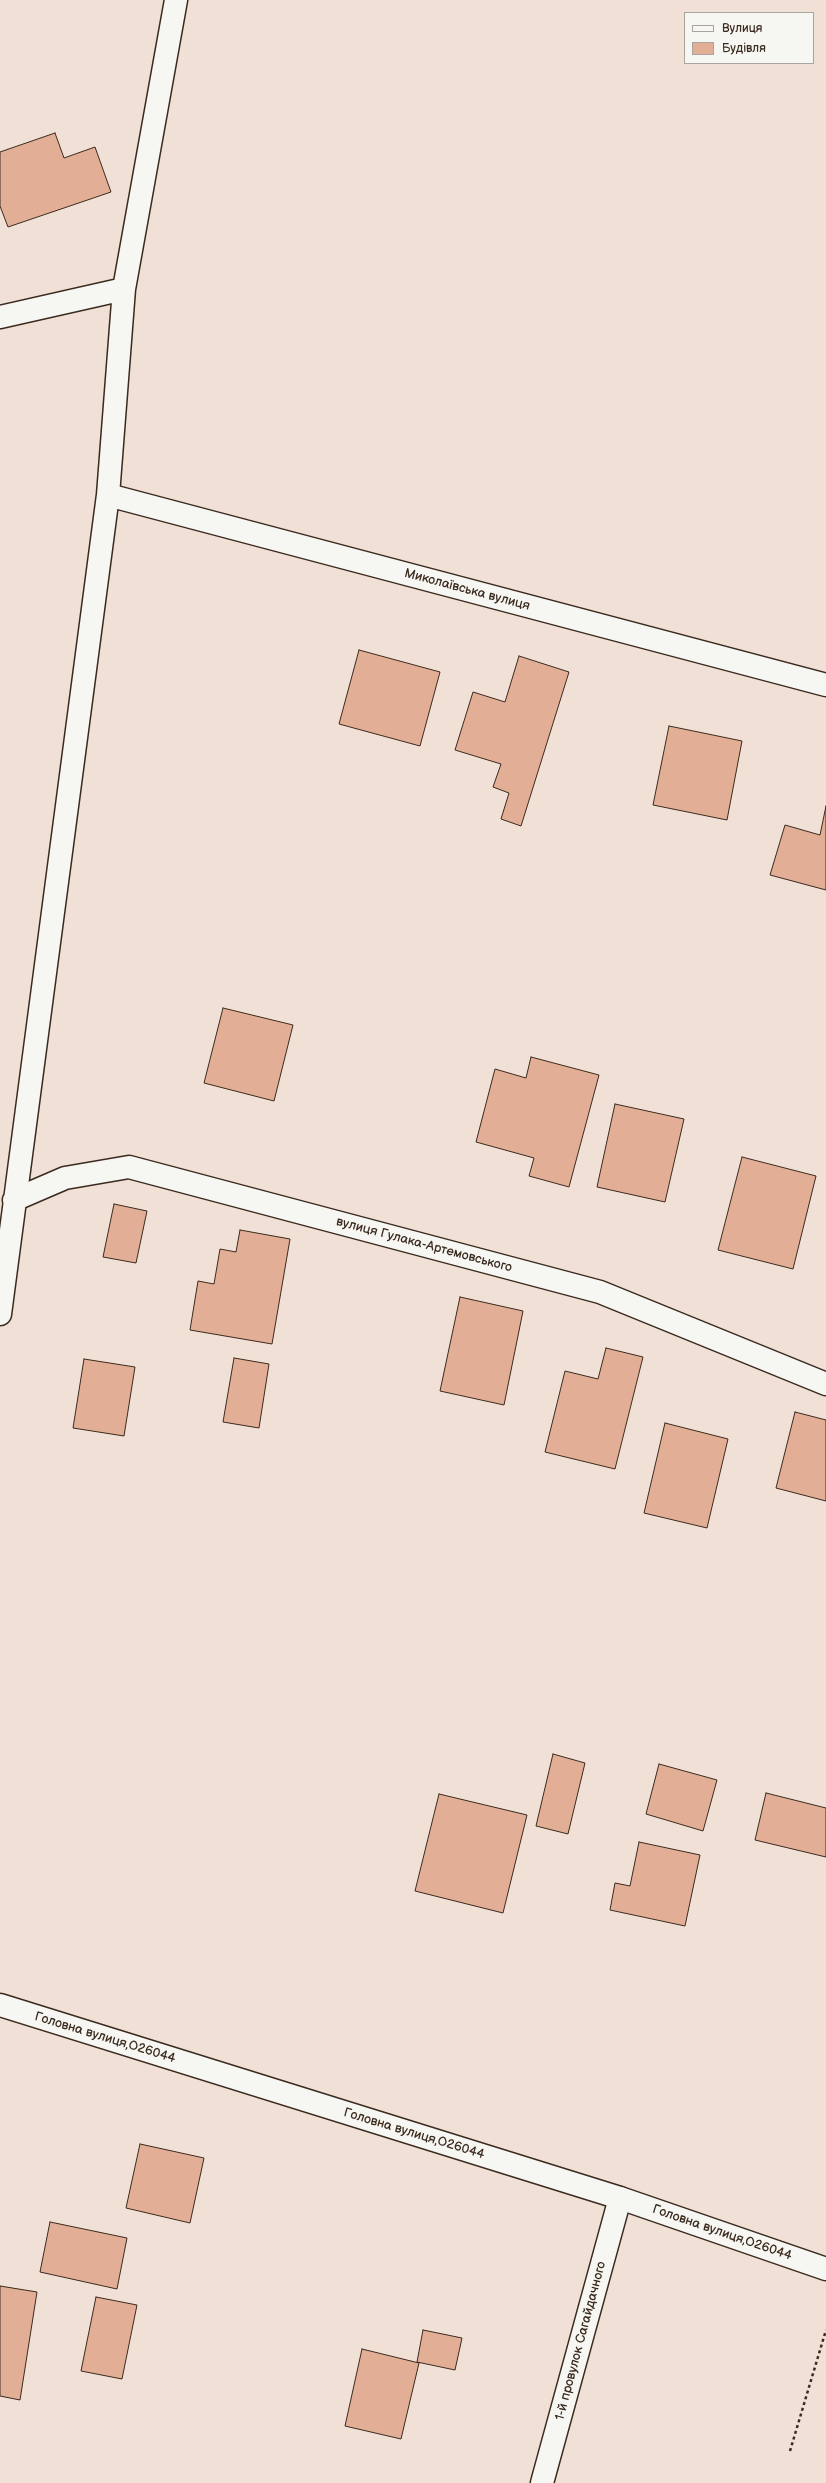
<!DOCTYPE html>
<html>
<head>
<meta charset="utf-8">
<style>
	body { margin:0 }
	#map { position:relative; width:826px; height:2483px; overflow:hidden; background:#f0e0d6; font-family:"Balsamiq Sans",sans-serif }
	canvas { display:block }
	.legend { position:absolute; left:684px; top:12px; width:130px; height:52px; box-sizing:border-box; background:#f6f6f2; border:1px solid #aba49d; margin:0; padding:5px 7px; list-style:none; font-size:12px; color:#3b2a1e }
	.legend li { display:flex; align-items:center; gap:8px; height:20px }
	.legend b { width:20px; border:1px solid #aba49d }
</style>
</head>
<body>
<div id="map">
<canvas width="826" height="2483"></canvas>
<ul class="legend">
<li><b style="height:5px;background:#f6f6f2"></b>Вулиця</li>
<li><b style="height:11px;background:#e2ae96"></b>Будівля</li>
</ul>
</div>
<script>
const ctx = document.querySelector('canvas').getContext('2d');
ctx.lineJoin = 'round';
function fill(path, color) { ctx.fillStyle = color; ctx.fill(path, 'evenodd'); }
const poly = rows => new Path2D(rows.map(r => 'M' + r).join(''));
function strokePath(path, color, width, dash) { ctx.strokeStyle = color; ctx.lineWidth = width; ctx.lineCap = dash ? 'butt' : 'round'; ctx.setLineDash(dash || []); ctx.stroke(path); }
function write(font, color, halo, rows, align = 'center') {
  ctx.font = font + ' "Balsamiq Sans",sans-serif'; ctx.lineWidth = 3; ctx.setLineDash([]); ctx.textBaseline = 'middle'; ctx.strokeStyle = halo; ctx.fillStyle = color; for (const [text, x, y, turn = 0] of rows) {
    ctx.save(); ctx.translate(x, y); ctx.rotate((+turn || 0) * Math.PI / 180); ctx.textAlign = isNaN(turn) ? turn : align; if (halo) ctx.strokeText(text, 0, 0); ctx.fillText(text, 0, 0); ctx.restore();
  }
}
const building = poly([
	[55,133,64,158,95,147,111,192,8,227,0,206,0,152,55,133],
	[359,650,440,672,420,746,339,724,359,650],
	[519,656,569,672,521,826,501,819,509,793,493,787,501,764,455,750,473,692,505,702,519,656],
	[669,726,742,741,727,820,653,805,669,726],
	[826,806,826,890,770,875,785,825,820,835,826,806],
	[223,1008,293,1025,274,1101,204,1083,223,1008],
	[531,1057,599,1075,569,1187,529,1176,534,1158,476,1142,495,1069,526,1078,531,1057],
	[615,1104,684,1119,665,1202,597,1187,615,1104],
	[742,1157,816,1176,793,1269,718,1250,742,1157],
	[114,1204,147,1211,136,1263,103,1257,114,1204],
	[240,1230,290,1239,272,1344,190,1330,198,1281,214,1284,220,1249,236,1252,240,1230],
	[460,1297,523,1311,504,1405,440,1391,460,1297],
	[606,1348,643,1357,615,1469,545,1452,565,1371,598,1379,606,1348],
	[234,1358,269,1364,259,1428,223,1422,234,1358],
	[84,1359,135,1367,124,1436,73,1428,84,1359],
	[795,1412,826,1420,826,1501,776,1488,795,1412],
	[665,1423,728,1439,707,1528,644,1513,665,1423],
	[553,1754,585,1763,568,1834,536,1826,553,1754],
	[659,1764,717,1780,703,1831,646,1814,659,1764],
	[766,1793,826,1808,826,1857,755,1840,766,1793],
	[439,1794,527,1815,503,1913,415,1891,439,1794],
	[639,1842,700,1855,685,1926,610,1910,615,1883,630,1886,639,1842],
	[140,2144,204,2158,190,2223,126,2208,140,2144],
	[50,2222,127,2238,117,2289,40,2272,50,2222],
	[0,2286,37,2292,20,2400,0,2396,0,2286],
	[96,2297,137,2305,122,2379,81,2371,96,2297],
	[423,2330,462,2338,455,2370,417,2362,423,2330],
	[362,2349,419,2363,401,2439,345,2426,362,2349]
]);
const path = poly([
	[790,2451,826,2330]
]);
const minor = poly([
	[0,317,124,289],
	[108,495,826,685],
	[14,1200,65,1178,129,1167,600,1292,826,1384],
	[0,1314,108,495,124,289,176,0],
	[542,2483,620,2198]
]);
const major = poly([
	[0,2005,620,2198,826,2269]
]);
const streetNames = [
	["Миколаївська вулиця",467,590,15],
	["вулиця Гулака-Артемовського",424,1245,15],
	["Головна вулиця,О26044",105,2038,17],
	["Головна вулиця,О26044",414,2134,17],
	["Головна вулиця,О26044",722,2233,19],
	["1-й провулок Сагайдачного",581,2341,-75]
];
fill(building, '#e2ae96');
strokePath(building, '#3b2a1e', 1);
strokePath(minor, '#3b2a1e', 25);
strokePath(major, '#3b2a1e', 25);
strokePath(path, '#3b2a1e', 2.5, [3, 3]);
strokePath(minor, '#f6f6f2', 22);
strokePath(major, '#f6f6f2', 22);
write('13px', '#3b2a1e', '#f6f6f2', streetNames);
</script>
</body>
</html>
